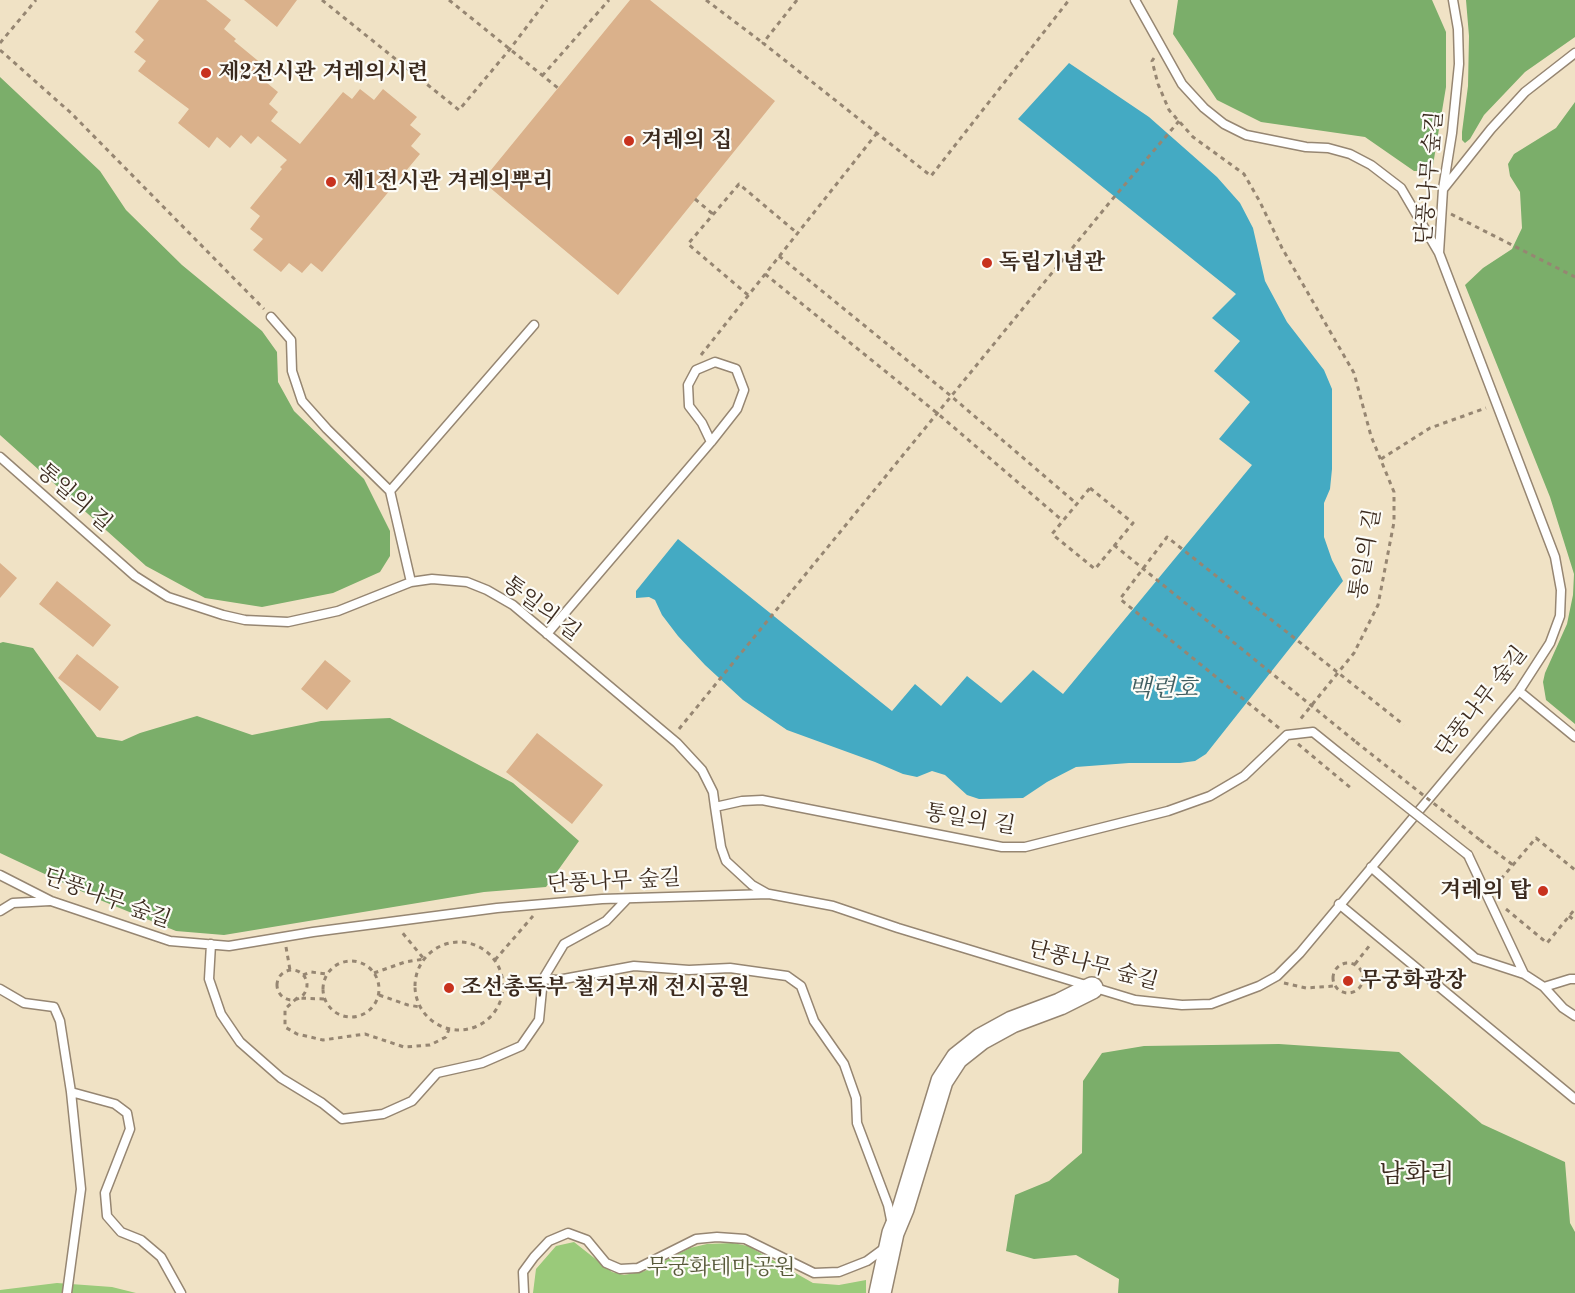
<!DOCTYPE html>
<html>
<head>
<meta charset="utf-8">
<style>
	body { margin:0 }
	canvas { display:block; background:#f0e2c5 }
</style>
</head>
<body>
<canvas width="1575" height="1293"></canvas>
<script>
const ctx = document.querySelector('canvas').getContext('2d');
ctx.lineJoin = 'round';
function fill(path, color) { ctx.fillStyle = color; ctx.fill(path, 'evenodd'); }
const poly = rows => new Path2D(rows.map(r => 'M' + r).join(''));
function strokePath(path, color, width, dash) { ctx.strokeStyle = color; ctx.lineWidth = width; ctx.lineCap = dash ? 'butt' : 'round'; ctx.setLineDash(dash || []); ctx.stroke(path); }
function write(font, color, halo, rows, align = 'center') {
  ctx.font = font + ' "Old Standard TT","Noto Serif KR",serif'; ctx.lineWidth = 4.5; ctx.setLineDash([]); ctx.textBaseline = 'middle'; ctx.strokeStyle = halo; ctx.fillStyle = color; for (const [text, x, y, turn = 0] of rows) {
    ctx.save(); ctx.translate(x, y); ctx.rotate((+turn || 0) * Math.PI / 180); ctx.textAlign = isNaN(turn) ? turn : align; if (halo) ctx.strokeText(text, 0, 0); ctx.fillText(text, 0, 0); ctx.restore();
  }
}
const green = poly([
	[574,1242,612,1272,624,1275,645,1271,690,1248,707,1244,733,1243,748,1246,813,1283,839,1285,866,1280,866,1293,533,1293,536,1269,556,1246],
	[57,1283,112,1287,136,1293,0,1293,0,1290]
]);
const forest = poly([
	[1178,0,1432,0,1446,32,1446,87,1432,171,1414,171,1365,137,1261,122,1217,100,1173,34],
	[1466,0,1575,0,1575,37,1525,72,1484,115,1470,139,1465,143,1462,140,1462,132,1468,86,1469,36],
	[0,77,100,171,126,210,182,265,262,331,277,352,278,382,294,411,364,479,390,531,390,556,380,572,333,593,262,607,205,598,146,566,0,435],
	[1575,102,1575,724,1546,700,1543,682,1545,673,1567,624,1573,595,1574,574,1550,497,1465,285,1483,268,1512,249,1522,228,1520,192,1510,176,1508,164,1514,154,1556,128],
	[3,642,33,648,97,737,122,741,140,733,197,716,252,735,321,721,390,718,513,783,579,841,546,887,484,892,224,935,176,931,100,900,0,853,0,643],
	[1279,1044,1399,1052,1482,1124,1565,1162,1570,1223,1575,1232,1575,1293,1118,1293,1119,1279,1076,1255,1034,1259,1006,1251,1015,1195,1049,1181,1082,1153,1083,1081,1102,1053,1144,1046]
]);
const water = poly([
	[1069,63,1149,117,1217,177,1240,203,1253,228,1265,281,1287,322,1324,370,1332,389,1332,469,1330,489,1324,503,1324,537,1332,560,1343,581,1206,754,1195,761,1180,763,1129,763,1076,767,1047,782,1023,798,979,799,967,795,945,775,932,771,917,777,903,774,875,762,787,730,743,700,705,665,678,636,662,615,655,600,649,597,636,598,636,591,678,539,892,711,915,684,941,706,967,676,1001,703,1033,670,1063,694,1252,465,1219,439,1250,402,1214,371,1240,341,1212,318,1236,294,1018,119]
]);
const building = poly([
	[159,0,206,0,231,20,224,29,236,39,234,41,274,74,267,83,278,92,269,104,278,112,271,121,300,144,343,92,352,99,360,89,374,100,383,89,417,117,410,125,421,134,411,146,420,154,322,272,311,263,302,273,289,263,281,272,253,250,263,239,250,229,260,216,250,208,282,169,280,167,287,160,258,136,251,144,241,135,230,148,217,137,209,148,178,123,189,109,138,71,146,61,134,52,144,40,135,32],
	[244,0,297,0,277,27],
	[630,0,650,0,775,101,618,295,482,181],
	[0,563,17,578,0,598],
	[57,581,111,625,93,647,39,604],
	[77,654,119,687,100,711,58,678],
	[325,660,351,681,327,710,301,689],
	[537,733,603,785,572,824,506,772]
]);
const path = poly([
	[322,0,459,110,510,49,547,0],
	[449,0,558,88],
	[706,0,763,43],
	[797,0,763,43,931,176,1069,0],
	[0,43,36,0],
	[0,50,71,113,264,309],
	[1154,58,1152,61,1158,84,1169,110,1193,137,1244,174,1260,202,1282,248,1354,373,1371,436,1394,492,1394,522,1378,605,1354,653,1298,722],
	[542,76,609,0],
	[695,199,714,215],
	[1451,214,1575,277],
	[779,256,951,396,1077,504],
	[765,274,937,413,1063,521],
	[748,295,688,244,739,184,797,233],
	[701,355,877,133],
	[1381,459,1430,428,1486,408],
	[1090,488,1133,523,1095,569,1052,534,1090,488],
	[1114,545,1356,742],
	[1279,728,1120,599,1167,537,1404,725],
	[679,729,1110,202,1179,121],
	[1298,744,1352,789],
	[1480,840,1513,865],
	[1495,886,1536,838,1575,870],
	[1506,909,1547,943,1575,909],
	[1569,916,1575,921],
	'415 986a44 44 0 1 1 88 0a44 44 0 1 1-88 0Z',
	[286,947,290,970],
	[495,960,533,916],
	'323 989a28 28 0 1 1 56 0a28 28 0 1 1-56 0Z',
	'1333 978a15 15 0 1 1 30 0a15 15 0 1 1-30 0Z',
	[1355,964,1370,945],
	'277 985a15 15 0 1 1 30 0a15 15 0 1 1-30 0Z',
	[374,973,405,962,424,959,401,931],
	[303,975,311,972,327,974],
	[1284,983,1306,988,1334,986],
	[379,995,408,1005,420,1007],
	[324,999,297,998,285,1009,285,1027,297,1034,323,1040,365,1034,404,1047,430,1045,446,1037,449,1029]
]);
const service = poly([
	[1135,0,1182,84,1204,108,1224,124,1246,135,1306,147,1328,148,1350,154,1371,165,1401,188,1439,253],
	[1444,188,1491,129,1525,92,1575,53],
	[271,317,291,340,292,371,302,401,327,429,390,491,411,582],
	[0,457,135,576,168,597,223,615,245,620,288,622,338,611,411,582,432,579,467,582,487,590,513,605,677,743,702,770,713,792,715,807,742,801,762,800,1002,847,1025,847,1168,811,1210,796,1244,776,1287,735,1313,732,1344,757],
	[390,491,534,325],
	[547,634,711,442,737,409,744,390,736,369,715,362,696,370,688,385,689,406,702,423,711,442],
	[1519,691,1575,737],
	[715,807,721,847,726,861,752,885,768,894],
	[1468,855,1524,974,1544,987,1563,1008,1575,1016],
	[1371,867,1475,958,1524,974],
	[0,875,51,901,170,941,229,946,313,932,497,908,602,899,769,894,833,906,898,928,1135,1000,1182,1005,1211,1004,1259,986,1277,976,1300,953,1519,691,1550,643,1560,616,1561,590,1555,557,1439,253,1443,189,1452,133,1459,64,1458,29,1453,0],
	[1339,904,1575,1099],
	[0,911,13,903,50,901],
	[211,944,209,979,221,1014,240,1042,281,1078,322,1103,342,1119,383,1114,412,1101,437,1073,482,1063,521,1046,539,1020,543,979,564,944,606,921,627,899],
	[543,979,558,980,634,966,689,970,730,968,787,976,801,986,814,1021,844,1064,856,1098,857,1123,888,1205,892,1225],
	[1544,987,1570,979,1575,979],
	[0,989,24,1003,54,1007,60,1021,71,1092,115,1104,127,1113,130,1129,105,1193,107,1216,121,1232,141,1240,161,1257,181,1293],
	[67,1293,81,1189,71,1092],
	[524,1293,523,1272,534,1257,549,1241,568,1233,587,1240,606,1263,620,1269,638,1268,696,1239,717,1237,745,1239,814,1273,839,1272,867,1261,886,1247]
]);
const tertiary = poly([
	[880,1293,893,1233,903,1209,942,1081,957,1058,981,1039,1012,1022,1060,1004,1092,988]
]);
const pathBridge = poly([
	[1356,742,1480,840]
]);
const serviceBridge = poly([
	[1344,757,1468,855]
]);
const markers = [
	[206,73,6,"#c8321e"],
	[629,141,6,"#c8321e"],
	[331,182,6,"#c8321e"],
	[987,263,6,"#c8321e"],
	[1543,891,6,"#c8321e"],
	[1348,981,6,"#c8321e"],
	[449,988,6,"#c8321e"]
];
const poiNames = [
	["제2전시관 겨레의시련",218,73],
	["겨레의 집",641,141],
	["제1전시관 겨레의뿌리",343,182],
	["독립기념관",999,263],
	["겨레의 탑",1531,891,"right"],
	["무궁화광장",1360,981],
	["조선총독부 철거부재 전시공원",461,988]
];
const streetNames = [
	["단풍나무 숲길",1430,178,-85],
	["통일의 길",74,498,41],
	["통일의 길",1366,554,-80],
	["통일의 길",541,609,37],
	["단풍나무 숲길",1482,702,-52],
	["통일의 길",970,820,9],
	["단풍나무 숲길",614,882,-3],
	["단풍나무 숲길",107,899,20],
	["단풍나무 숲길",1093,966,15]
];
const parkNames = [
	["무궁화테마공원",721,1268]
];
const waterNames = [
	["백련호",1163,690]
];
const quarterNames = [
	["남화리",1417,1175]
];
fill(green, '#9aca7a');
fill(forest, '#7bae6a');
fill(water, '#44aac3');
fill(building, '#dab18b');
strokePath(service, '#968672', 11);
strokePath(tertiary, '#968672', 24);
strokePath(path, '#968672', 3, [4.5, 4.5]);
strokePath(service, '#fff', 8);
strokePath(tertiary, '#fff', 21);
strokePath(serviceBridge, '#968672', 11, []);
strokePath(pathBridge, '#968672', 3, [4.5, 4.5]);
strokePath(serviceBridge, '#fff', 8);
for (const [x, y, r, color] of markers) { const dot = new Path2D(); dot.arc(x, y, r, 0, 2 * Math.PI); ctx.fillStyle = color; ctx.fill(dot); strokePath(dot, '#fdfcf7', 2); }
write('bold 22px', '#3b2a1e', '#fdfcf7', poiNames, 'left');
write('22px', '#3b2a1e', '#fdfcf7', streetNames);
write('22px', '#585a3a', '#fdfcf7', parkNames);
write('italic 24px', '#3f5d60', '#fdfcf7', waterNames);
write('26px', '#3b2a1e', '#fdfcf7', quarterNames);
</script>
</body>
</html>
